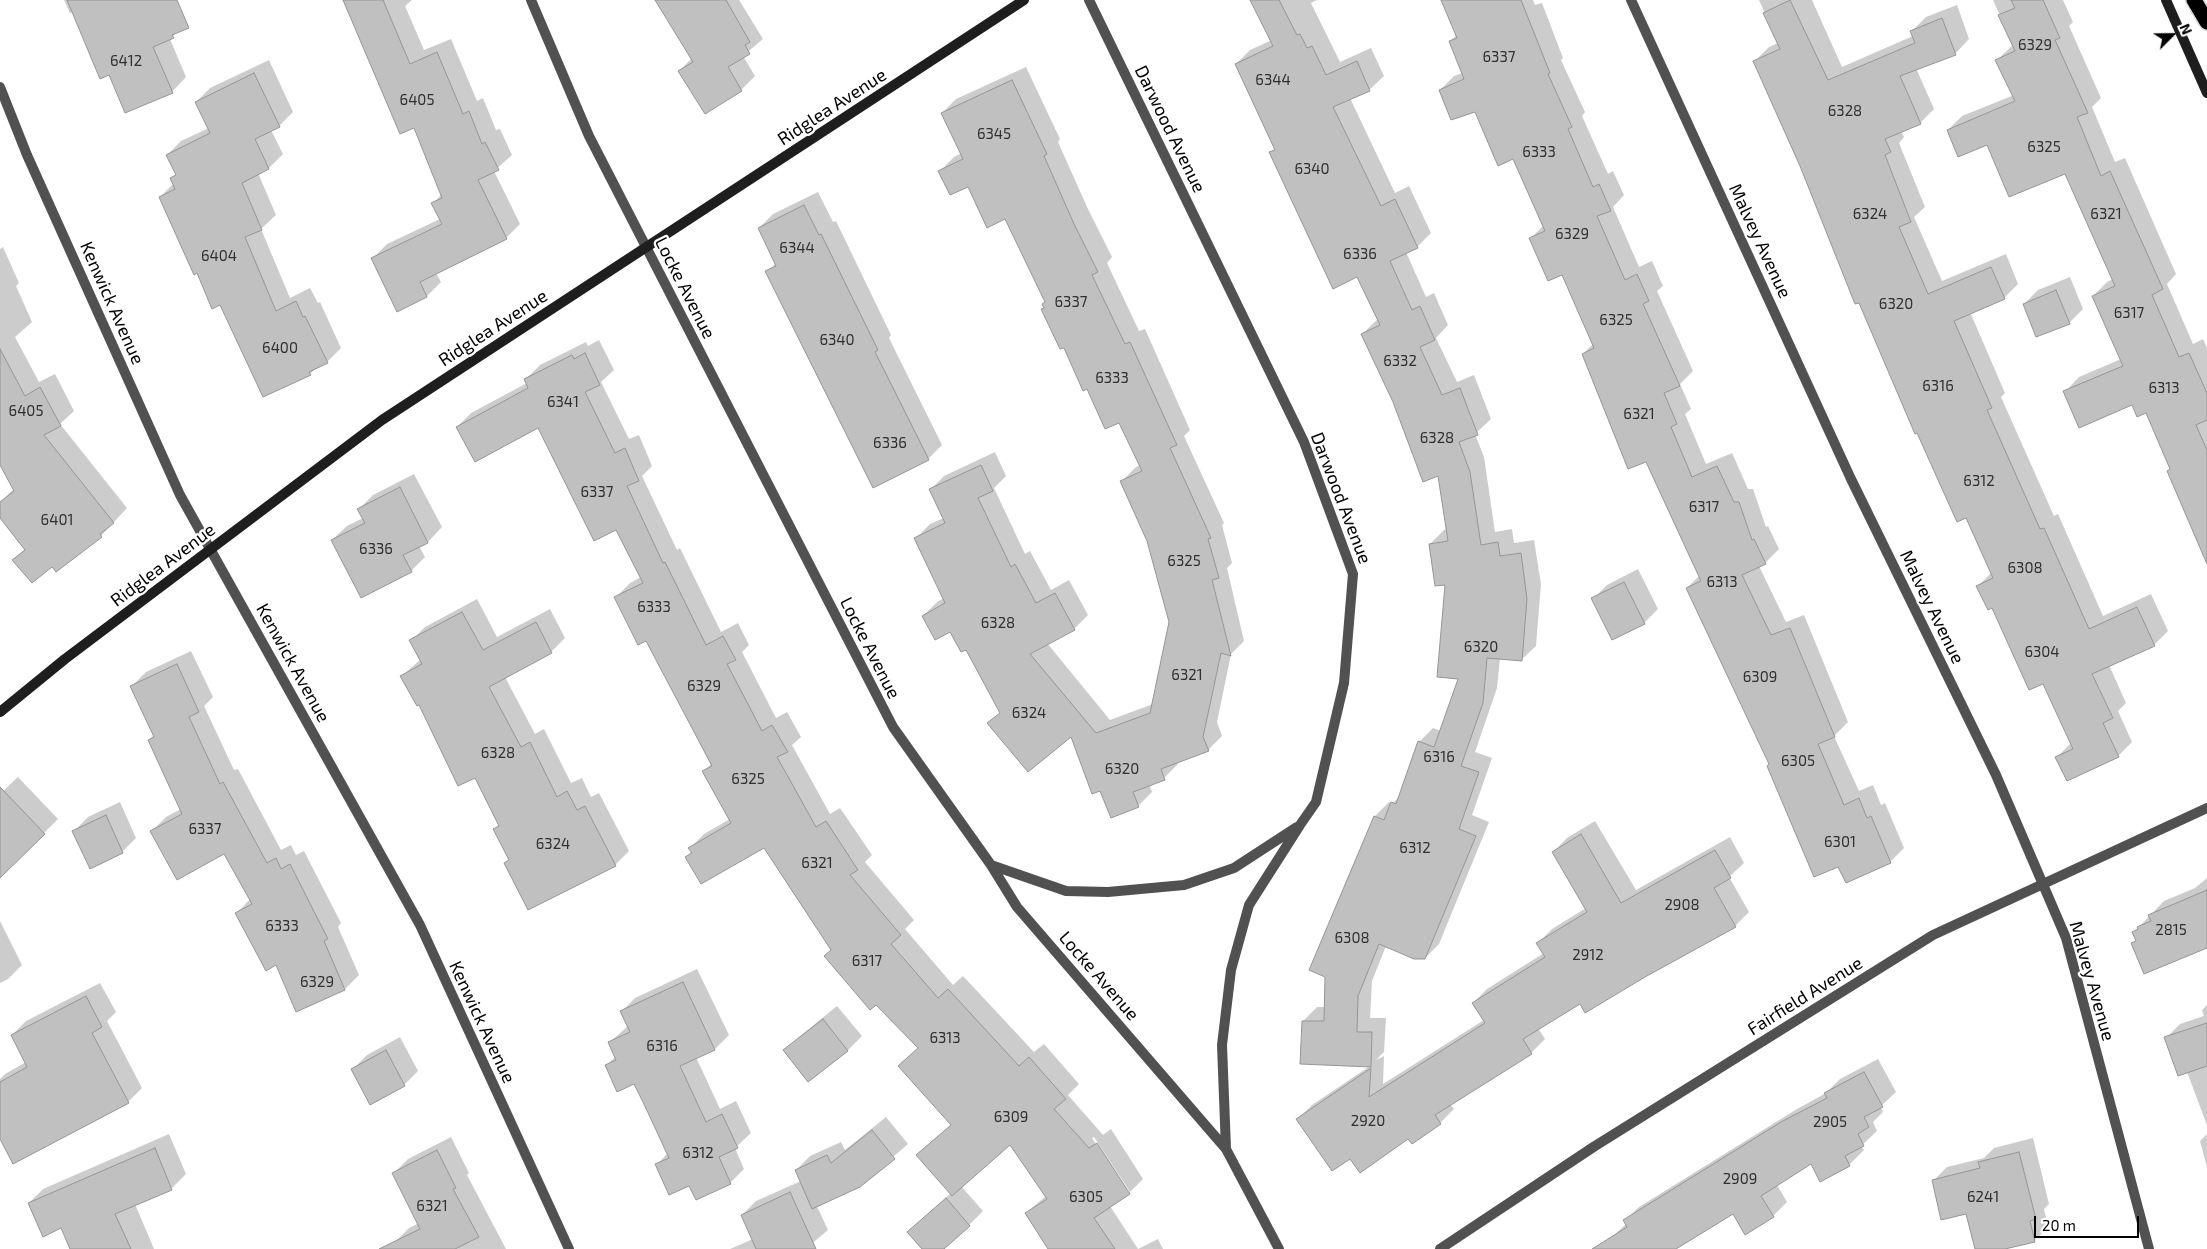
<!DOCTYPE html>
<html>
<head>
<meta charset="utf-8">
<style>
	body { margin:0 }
	#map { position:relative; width:2207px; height:1249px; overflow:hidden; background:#fff; font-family:"Exo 2",sans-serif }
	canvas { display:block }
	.north { position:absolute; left:2147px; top:10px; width:50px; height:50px; -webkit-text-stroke:4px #fff; paint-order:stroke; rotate:67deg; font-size:14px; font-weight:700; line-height:20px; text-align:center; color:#000 }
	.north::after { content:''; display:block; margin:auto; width:18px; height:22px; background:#000; clip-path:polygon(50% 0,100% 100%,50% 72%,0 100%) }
	.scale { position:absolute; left:2034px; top:1216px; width:105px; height:22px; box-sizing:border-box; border:2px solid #000; border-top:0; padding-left:6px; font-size:15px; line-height:18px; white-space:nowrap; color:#000; -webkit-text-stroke:4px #fff; paint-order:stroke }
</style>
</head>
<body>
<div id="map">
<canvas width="2207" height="1249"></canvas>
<div class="north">N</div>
<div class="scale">20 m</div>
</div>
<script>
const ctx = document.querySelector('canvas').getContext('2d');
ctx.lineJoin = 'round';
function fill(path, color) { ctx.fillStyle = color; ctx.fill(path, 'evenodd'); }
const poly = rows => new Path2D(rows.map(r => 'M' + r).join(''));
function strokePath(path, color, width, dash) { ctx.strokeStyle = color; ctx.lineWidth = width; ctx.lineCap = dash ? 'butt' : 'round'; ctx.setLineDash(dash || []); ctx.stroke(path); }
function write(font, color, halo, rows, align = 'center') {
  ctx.font = font + ' "Exo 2",sans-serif'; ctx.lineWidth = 4.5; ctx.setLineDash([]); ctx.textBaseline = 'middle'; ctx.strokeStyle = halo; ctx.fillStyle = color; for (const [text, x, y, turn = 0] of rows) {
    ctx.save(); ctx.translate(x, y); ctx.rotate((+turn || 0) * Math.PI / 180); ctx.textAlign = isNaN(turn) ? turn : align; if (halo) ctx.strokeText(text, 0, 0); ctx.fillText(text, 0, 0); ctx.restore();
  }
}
const shadow = poly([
	[64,0,176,0,186,24,170,39,186,77,172,92,110,73,73,12,70,13],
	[344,0,412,0,405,6,424,50,451,39,477,101,483,98,496,130,500,129,512,155,494,171,520,224,506,238,436,273,441,282,427,296,373,258,387,244,440,219,433,203,442,194,415,126],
	[658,0,739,0,763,39,743,56,755,76,741,90,705,112,679,71,692,58],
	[1252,0,1317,0,1311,3,1340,62,1371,48,1384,76,1369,90,1350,98,1395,193,1409,186,1431,233,1417,247,1406,252,1426,297,1434,293,1448,325,1436,338,1457,382,1474,375,1491,419,1475,434,1484,457,1495,532,1512,529,1514,543,1534,540,1541,584,1536,646,1521,660,1500,658,1497,688,1475,752,1492,758,1472,815,1489,822,1439,944,1425,958,1386,946,1372,981,1370,1018,1386,1018,1384,1052,1376,1060,1384,1056,1383,1084,1484,1020,1473,1003,1487,989,1544,953,1538,943,1552,929,1586,908,1553,852,1567,838,1595,821,1636,890,1730,837,1744,863,1729,877,1749,912,1735,926,1580,1002,1538,1028,1545,1039,1531,1053,1450,1104,1454,1109,1440,1123,1409,1137,1350,1157,1298,1119,1312,1105,1370,1066,1303,1021,1317,1007,1326,1007,1375,816,1389,802,1392,804,1401,795,1419,742,1433,728,1441,731,1459,678,1446,583,1430,544,1444,530,1448,529,1439,474,1394,401,1362,334,1378,319,1358,276,1270,153,1275,148,1236,64,1250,50,1272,40],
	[1443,0,1533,0,1535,5,1542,3,1563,58,1561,60,1585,112,1582,116,1608,174,1613,171,1624,195,1613,207,1639,267,1652,261,1663,286,1657,291,1693,371,1680,384,1691,409,1685,414,1706,464,1732,453,1748,489,1753,489,1766,527,1768,526,1779,549,1765,563,1759,566,1786,622,1804,615,1848,722,1834,736,1859,791,1873,785,1881,805,1885,803,1904,848,1890,862,1839,865,1770,764,1687,588,1700,575,1647,460,1583,354,1593,344,1562,273,1531,238,1544,225,1514,158,1475,110,1440,90,1454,76,1463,73,1450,41,1457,35],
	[1759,0,1812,0,1842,67,1913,36,1912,31,1926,17,1957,5,1969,39,1955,54,1916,68,1934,109,1920,123,1901,131,1904,137,1899,143,1925,207,1914,217,1942,281,2006,254,2018,284,2004,298,1970,312,2005,393,2001,397,2054,516,2058,514,2103,616,2151,594,2168,631,2154,645,2109,665,2126,703,2118,711,2132,742,2118,756,2057,757,2072,742,2044,682,1978,586,1992,572,1801,165,1755,61,1769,47,1778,43],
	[1993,0,2063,0,2073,22,2069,26,2101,98,2092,107,2115,162,2125,158,2176,274,2167,284,2193,344,2203,339,2207,348,2207,521,2171,468,2147,411,2132,403,2065,392,2079,377,2121,359,2093,296,2107,282,2113,279,2066,173,1948,130,1962,116,2014,95,1997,60,2013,45],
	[269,60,293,112,279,126,271,130,283,154,269,168,258,173,276,215,261,229,290,298,310,288,318,303,320,302,341,348,327,362,317,367,310,374,221,303,198,272,160,197,174,183,171,178,176,174,167,155,181,141,209,128,196,102,210,88],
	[1026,67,1060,139,1058,142,1088,209,1112,257,1107,263,1139,331,1145,329,1190,430,1184,436,1224,523,1222,525,1232,563,1227,568,1244,641,1231,654,1217,722,1222,736,1208,750,1177,762,1178,764,1164,778,1149,784,1152,792,1138,806,1101,789,1071,735,989,724,1001,712,966,648,950,630,923,616,937,602,944,598,916,538,930,524,944,518,930,490,944,476,995,452,1006,476,994,488,1025,554,1030,551,1051,590,1069,580,1088,615,1074,629,1047,643,1110,720,1153,704,1171,622,1149,540,1122,481,1136,467,1141,465,1119,422,1088,388,1042,309,1046,302,1006,218,968,185,940,171,954,157,962,153,942,113,956,99],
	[818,192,833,222,836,221,891,335,889,338,942,445,928,459,767,272,776,263,759,228,773,214],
	[3,247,19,283,16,286,32,322,15,337,39,382,55,374,74,411,60,424,127,508,101,536,52,565,14,560,25,549,0,516,0,502,14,489,0,462,0,249],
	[2070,277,2083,309,2069,323,2024,304,2038,290],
	[599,340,614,370,601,382,629,439,639,435,652,466,642,476,677,550,680,548,721,632,738,623,749,645,742,652,776,718,787,712,801,737,792,745,830,814,840,808,872,855,865,862,914,920,905,929,953,985,963,976,1034,1052,1044,1044,1079,1084,1068,1095,1103,1135,1111,1129,1143,1179,1129,1193,1110,1206,1138,1249,1158,1239,1163,1249,1049,1249,1026,1213,1046,1196,1010,1144,961,1186,983,1211,969,1225,942,1249,924,1249,909,1232,951,1193,918,1155,952,1124,919,1048,832,950,764,846,686,857,692,851,690,848,704,834,730,819,704,771,712,763,646,639,616,597,630,583,641,577,617,529,538,426,457,427,471,413,527,383,526,379,540,365,586,342,588,346],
	[1094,1137,1130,1192,1127,1192,1092,1138],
	[414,474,442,527,428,542,419,546,425,557,411,571,332,540,347,526,363,518,359,509,373,495],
	[1638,569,1658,609,1644,623,1593,599,1607,585],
	[477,599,497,637,550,609,565,638,551,652,505,677,535,734,544,729,571,783,582,778,591,797,599,793,629,851,615,865,506,863,510,859,495,829,499,824,475,776,419,704,402,676,421,659,411,641,425,627],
	[191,651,213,697,204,706,234,770,238,769,281,850,291,845,296,855,304,851,341,923,338,927,359,975,345,989,297,1010,277,964,237,913,250,899,225,853,152,831,166,817,181,809,149,740,154,735,132,686,146,672],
	[18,777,58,819,10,867,0,857,0,794],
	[120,802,136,838,122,852,74,831,88,817],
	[2207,878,2207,946,2133,943,2137,939,2134,932,2164,901,2195,888],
	[0,921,22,965,8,979,0,983],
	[697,969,729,1035,715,1049,696,1057,720,1109,736,1101,751,1133,735,1148,744,1169,730,1183,690,1184,656,1165,668,1153,634,1082,607,1065,616,1056,610,1042,628,1026,621,1012,635,998],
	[100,983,116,1012,107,1021,142,1088,128,1102,14,1162,0,1136,0,1079,5,1074,26,1062,12,1035,26,1021],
	[2207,1005,2207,1125,2187,1072,2166,1038,2180,1024,2204,1016,2202,1010],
	[837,1006,862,1036,848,1050,809,1080,785,1051,799,1037],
	[400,1037,418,1071,404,1085,353,1069,367,1055],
	[1878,1059,1896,1092,1880,1107,1883,1112,1873,1122,1877,1131,1861,1146,1864,1150,1850,1164,1821,1180,1812,1163,1777,1185,1787,1202,1773,1216,1733,1212,1674,1249,1613,1249,1608,1241,1627,1223,1625,1221,1639,1207,1797,1109,1826,1093,1840,1079],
	[886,1117,908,1144,859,1186,817,1206,828,1230,809,1246,810,1249,730,1249,753,1239,742,1215,756,1201,801,1181,796,1170,810,1156,841,1142,845,1150],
	[169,1134,186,1174,172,1188,135,1204,154,1249,72,1249,62,1227,29,1203,43,1189],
	[2207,1134,2207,1167,2200,1141],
	[451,1137,469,1173,467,1175,506,1249,399,1249,395,1242,409,1228,419,1223,394,1173,408,1159],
	[2033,1138,2049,1204,2044,1209,2048,1227,2034,1241,2000,1249,1976,1249,1967,1212,1933,1181,1947,1167,1984,1158,1994,1148]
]);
const building = poly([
	[67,0,177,0,189,28,172,35,174,38,153,47,173,93,125,113,109,75,100,79,67,0],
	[343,0,383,0,410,64,437,52,463,114,469,111,482,144,485,142,499,170,478,180,507,239,420,282,427,297,397,312,371,258,442,224,431,203,442,198,414,128,400,134,343,0],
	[655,0,726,0,750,42,745,45,750,54,728,67,742,91,705,114,678,71,693,62,655,0],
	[1250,0,1279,0,1297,35,1300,34,1307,48,1312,46,1326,75,1357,61,1370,91,1333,107,1381,206,1395,199,1418,248,1390,261,1412,310,1420,306,1435,340,1420,347,1442,395,1460,388,1478,435,1459,442,1470,472,1481,545,1498,542,1500,556,1521,553,1527,599,1522,661,1487,658,1483,703,1461,766,1479,772,1459,829,1476,836,1425,959,1414,959,1379,944,1358,996,1357,1032,1372,1032,1371,1067,1300,1064,1302,1021,1324,1021,1325,977,1309,970,1374,816,1384,820,1391,802,1396,804,1418,741,1434,747,1458,679,1437,677,1445,585,1435,586,1429,544,1448,541,1438,476,1423,482,1393,402,1361,334,1380,325,1357,277,1333,289,1269,152,1275,150,1235,64,1273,46,1250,0],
	[1441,0,1521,0,1550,73,1548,74,1572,127,1568,129,1593,187,1599,184,1611,211,1597,216,1625,280,1637,274,1649,301,1643,304,1680,386,1664,393,1677,424,1671,427,1692,477,1717,466,1734,502,1739,502,1752,540,1754,539,1766,564,1742,575,1771,635,1790,628,1835,737,1818,744,1844,805,1859,798,1867,818,1871,816,1891,863,1846,883,1838,867,1814,877,1767,766,1769,764,1686,588,1701,581,1646,462,1628,469,1582,354,1594,348,1562,275,1548,281,1529,238,1545,231,1513,159,1498,166,1475,112,1451,120,1439,90,1464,79,1449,41,1457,38,1441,0],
	[1790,0,1828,80,1915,43,1910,31,1942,18,1956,55,1900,76,1921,124,1885,139,1891,152,1885,155,1911,222,1899,227,1928,294,1991,267,2005,299,1954,321,1992,408,1987,410,2040,529,2044,528,2089,629,2137,607,2155,646,2092,674,2113,718,2103,723,2119,757,2067,781,2055,757,2073,749,2043,684,2029,690,1992,608,1988,610,1976,586,1993,578,1966,518,1957,522,1917,433,1915,434,1859,303,1855,304,1800,166,1753,61,1780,49,1763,13,1790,0],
	[2011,0,2043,0,2060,38,2055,40,2088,113,2077,117,2101,176,2110,171,2163,289,2152,295,2179,357,2189,353,2207,393,2207,420,2196,425,2207,450,2207,564,2167,471,2170,469,2146,413,2137,417,2132,405,2079,428,2063,391,2123,366,2092,296,2115,286,2065,174,2009,197,1987,145,1958,157,1947,130,2015,101,1995,60,2015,51,1998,15,2015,8,2011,0],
	[254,73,280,127,255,139,269,169,242,183,262,230,245,237,276,311,296,301,303,317,305,316,328,363,309,372,311,375,263,397,220,305,212,309,197,273,194,275,159,197,175,189,170,178,176,175,166,155,210,133,195,102,254,73],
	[1012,80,1047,154,1044,156,1074,224,1098,272,1092,275,1125,344,1130,342,1177,445,1170,448,1211,538,1208,539,1219,578,1212,580,1231,656,1221,653,1203,737,1209,751,1161,769,1165,780,1133,792,1139,807,1111,818,1100,791,1092,794,1071,737,1028,772,987,723,1000,713,966,650,961,652,950,632,935,640,922,616,945,603,914,538,945,523,929,489,981,465,993,491,978,498,1011,567,1015,564,1036,603,1055,593,1075,630,1030,654,1096,733,1150,713,1169,622,1147,541,1120,481,1142,471,1119,423,1105,429,1087,389,1083,391,1064,348,1060,349,1041,309,1044,308,1042,304,1045,302,1005,219,987,228,968,187,950,195,938,171,963,159,941,113,1012,80],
	[804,205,819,235,821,234,878,350,875,352,929,460,873,488,765,271,776,266,758,228,804,205],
	[2056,290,2070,324,2036,337,2023,304,2056,290],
	[0,349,25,396,40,387,61,426,44,435,114,523,100,534,102,537,56,572,52,567,32,583,12,560,25,550,0,518,0,502,14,491,0,465,0,349],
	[585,353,600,385,585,392,615,453,625,448,639,481,627,486,663,563,665,562,706,645,723,636,736,660,727,664,762,731,772,725,788,752,777,757,816,827,826,821,858,870,850,875,901,935,891,944,938,998,948,989,1019,1066,1029,1057,1066,1099,1054,1109,1089,1148,1097,1143,1130,1194,1094,1218,1115,1249,1048,1249,1025,1213,1047,1199,1010,1145,952,1196,916,1155,951,1125,898,1066,918,1048,876,1005,870,1010,824,956,831,950,764,848,701,884,685,857,692,853,688,848,731,823,702,771,712,766,646,641,638,645,614,597,643,583,616,530,594,541,538,428,475,462,456,427,528,388,524,379,572,355,574,359,585,353],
	[400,487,428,543,403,555,412,572,361,598,331,540,365,523,357,509,400,487],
	[1624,582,1645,624,1612,640,1591,598,1624,582],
	[462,612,483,650,536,622,552,653,489,687,521,747,530,742,557,797,567,791,577,810,585,806,616,866,528,910,504,863,509,860,493,829,499,826,475,778,458,786,419,705,417,706,400,676,422,664,409,640,462,612],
	[177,664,199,712,189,717,220,784,223,782,267,863,276,858,281,869,290,864,328,939,324,941,345,990,296,1012,276,965,266,971,235,913,252,904,224,854,177,880,150,831,182,814,148,740,154,737,130,686,177,664],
	[0,787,45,834,0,878,0,787],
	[106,815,123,853,90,869,72,831,106,815],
	[1581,834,1621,903,1715,850,1731,878,1714,888,1736,927,1645,977,1585,1013,1580,1004,1523,1039,1532,1054,1435,1115,1441,1124,1412,1144,1408,1139,1360,1173,1350,1159,1332,1171,1296,1119,1371,1068,1369,1097,1485,1023,1472,1003,1545,957,1536,943,1587,912,1552,852,1581,834],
	[2207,890,2207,948,2144,974,2131,943,2136,941,2132,932,2138,929,2137,927,2151,921,2148,915,2207,890],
	[683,982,715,1050,680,1066,706,1122,722,1114,738,1148,719,1157,731,1184,696,1200,689,1186,669,1195,655,1164,669,1158,643,1102,634,1084,617,1092,605,1065,616,1060,608,1042,630,1032,620,1011,683,982],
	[86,996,102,1027,92,1033,129,1103,13,1164,0,1139,0,1082,27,1067,11,1035,86,996],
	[823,1019,848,1051,808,1082,783,1050,823,1019],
	[2207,1023,2207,1066,2178,1076,2164,1037,2207,1023],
	[386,1050,405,1086,370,1105,351,1069,386,1050],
	[1864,1072,1883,1107,1864,1117,1869,1127,1858,1134,1864,1146,1845,1156,1850,1166,1820,1182,1811,1164,1761,1196,1774,1217,1745,1235,1733,1214,1676,1249,1592,1249,1627,1227,1623,1220,1781,1122,1827,1098,1824,1093,1864,1072],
	[872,1130,895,1159,860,1187,812,1209,795,1170,827,1155,831,1163,872,1130],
	[155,1148,172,1190,115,1214,131,1249,70,1249,61,1228,43,1237,28,1203,155,1148],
	[437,1150,456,1188,453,1189,479,1237,455,1249,379,1249,420,1229,392,1173,437,1150],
	[2019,1152,2036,1219,2030,1221,2035,1242,2005,1249,1975,1249,1966,1214,1941,1220,1932,1180,1980,1168,1978,1162,2019,1152],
	[790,1192,816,1249,756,1249,741,1215,790,1192],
	[946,1198,970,1226,944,1249,922,1249,907,1232,946,1198]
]);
const street = poly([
	[531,0,589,136,893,727,991,865,1017,907,1226,1149,1279,1249],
	[1089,0,1304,442,1353,574,1344,683,1316,802,1300,825,1249,905,1231,970,1222,1045,1226,1149],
	[1631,0,1851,479,1996,775,2066,938,2149,1249],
	[0,87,27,155,180,495,420,925,569,1249],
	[991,865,1066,891,1108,892,1184,885,1234,868,1297,827],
	[1440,1249,1595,1146,1933,935,2207,808]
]);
const secondary = poly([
	[2166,0,2207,93],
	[0,712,65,659,382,420,1024,0]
]);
const highway = poly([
	[2194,0,2207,22]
]);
const numberNames = [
	["6329",2035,45],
	["6337",1499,57],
	["6412",126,61],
	["6344",1273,80],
	["6405",417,100],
	["6328",1845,111],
	["6345",994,134],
	["6325",2044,147],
	["6333",1539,152],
	["6340",1312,169],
	["6324",1870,214],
	["6321",2106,214],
	["6329",1572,234],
	["6344",797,248],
	["6336",1360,254],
	["6404",219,256],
	["6337",1071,302],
	["6320",1896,304],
	["6317",2129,313],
	["6325",1616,320],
	["6340",837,340],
	["6400",280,348],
	["6332",1400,361],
	["6333",1112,378],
	["6316",1938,386],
	["6313",2164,388],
	["6341",563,402],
	["6405",26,411],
	["6321",1639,414],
	["6328",1437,438],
	["6336",890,443],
	["6312",1979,481],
	["6337",597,492],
	["6317",1704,507],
	["6401",57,520],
	["6336",376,549],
	["6325",1184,561],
	["6308",2025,568],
	["6313",1722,582],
	["6333",654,607],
	["6328",998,623],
	["6320",1481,647],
	["6304",2042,652],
	["6321",1187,675],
	["6309",1760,677],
	["6329",704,686],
	["6324",1029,713],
	["6328",498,753],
	["6316",1439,757],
	["6305",1798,761],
	["6320",1122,769],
	["6325",748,779],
	["6337",205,829],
	["6301",1840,842],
	["6324",553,844],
	["6312",1415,848],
	["6321",817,863],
	["2908",1682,905],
	["6333",282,926],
	["2815",2171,930],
	["6308",1352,938],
	["2912",1588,955],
	["6317",867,961],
	["6329",317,982],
	["6313",945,1038],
	["6316",662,1046],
	["6309",1011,1117],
	["2920",1368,1121],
	["2905",1830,1122],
	["6312",698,1153],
	["2909",1740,1179],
	["6305",1086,1197],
	["6241",1983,1197],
	["6321",432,1206]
];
const streetNames = [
	["Ridglea Avenue",832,107,-33],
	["Darwood Avenue",1170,129,64],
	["Malvey Avenue",1760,241,65],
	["Locke Avenue",685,288,63],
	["Kenwick Avenue",112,303,66],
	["Ridglea Avenue",493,328,-33],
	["Darwood Avenue",1341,498,69],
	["Ridglea Avenue",163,565,-37],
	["Malvey Avenue",1932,607,64],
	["Locke Avenue",870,648,63],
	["Kenwick Avenue",293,663,61],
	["Locke Avenue",1099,976,49],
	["Malvey Avenue",2092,981,74],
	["Fairfield Avenue",1805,996,-32],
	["Kenwick Avenue",482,1022,65]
];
fill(shadow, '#0003');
fill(building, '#c0c0c0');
strokePath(building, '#959595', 1);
strokePath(highway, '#dbdbdb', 18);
strokePath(street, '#515151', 10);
strokePath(secondary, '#1e1e1e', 10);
strokePath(highway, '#000', 15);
write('15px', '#303030', null, numberNames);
write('18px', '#000', '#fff', streetNames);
</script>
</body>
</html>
